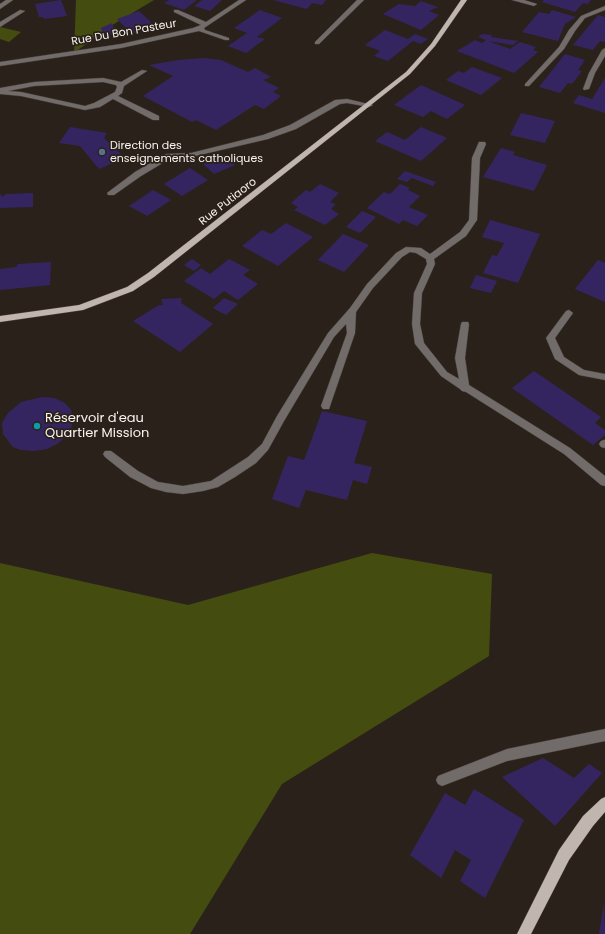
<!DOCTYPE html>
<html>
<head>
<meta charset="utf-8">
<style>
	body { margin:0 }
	canvas { display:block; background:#2a211a }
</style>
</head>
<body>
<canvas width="605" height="934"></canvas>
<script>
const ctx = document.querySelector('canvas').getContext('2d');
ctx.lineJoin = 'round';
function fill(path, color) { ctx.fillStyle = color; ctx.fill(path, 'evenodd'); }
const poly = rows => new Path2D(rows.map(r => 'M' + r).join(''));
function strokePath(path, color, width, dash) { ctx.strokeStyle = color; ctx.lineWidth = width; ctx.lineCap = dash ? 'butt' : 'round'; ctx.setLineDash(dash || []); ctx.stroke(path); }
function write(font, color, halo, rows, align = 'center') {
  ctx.font = font + ' Poppins,sans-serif'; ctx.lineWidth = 3.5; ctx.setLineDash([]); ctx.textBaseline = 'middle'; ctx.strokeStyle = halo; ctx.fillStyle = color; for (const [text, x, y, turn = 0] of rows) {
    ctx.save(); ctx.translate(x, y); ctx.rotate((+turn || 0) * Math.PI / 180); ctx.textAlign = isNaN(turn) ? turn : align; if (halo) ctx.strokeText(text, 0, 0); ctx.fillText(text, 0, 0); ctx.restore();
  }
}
const forest = poly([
	[76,0,154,0,109,27,74,53],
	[0,27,21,32,9,42,0,39],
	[372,553,492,574,489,656,282,784,190,934,0,934,0,563,188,605]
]);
const building = poly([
	[61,0,67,16,44,19,43,17,39,17,35,4],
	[169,0,197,0,184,10,164,3],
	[202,0,222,0,210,11,194,6],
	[273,0,326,0,322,5,312,3,307,9],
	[544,0,591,0,588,4,583,3,575,12,542,2],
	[421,1,438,7,429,11,439,15,421,30,383,14,399,4,415,6],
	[260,10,282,18,257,37,265,39,246,53,228,46,247,33,234,28],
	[552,10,576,17,565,24,558,41,522,32,539,12,549,14],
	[139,11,155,26,132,34,117,19],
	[598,15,605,17,605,42,600,41,593,50,573,45],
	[112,23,116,34,103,36,101,28],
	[385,30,408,39,415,34,428,39,421,44,413,41,388,61,374,56,380,51,365,45],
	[482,34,492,35,491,37,518,41,513,45,488,41,510,49,520,42,536,47,533,50,538,52,514,73,457,51,475,40,482,43,486,40,478,37],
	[565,54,585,60,578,70,582,71,572,84,568,83,560,93,539,87],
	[204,58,221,60,248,72,255,68,271,77,263,80,279,88,273,92,281,96,264,109,255,105,216,130,196,120,192,122,143,96,173,76,149,65,178,60],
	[472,67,502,78,481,95,446,80,458,71,464,73],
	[605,78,605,113,573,103,579,95,592,99],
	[421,85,465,105,447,119,431,111,423,117,394,105],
	[521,113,555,121,545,143,510,135],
	[70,127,107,133,104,138,125,158,99,169,80,146,59,143],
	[421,127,447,138,421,161,375,141,387,132,405,140],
	[501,148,515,152,513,155,547,165,534,191,483,177],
	[224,155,235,165,214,174,203,164],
	[190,168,208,180,182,196,164,184],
	[405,171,436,182,433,186,412,178,407,182,397,179],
	[320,184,339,193,330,202,336,204,331,209,339,214,325,225,294,210,298,207,291,203,306,190,310,192],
	[400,184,410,188,408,190,420,196,409,207,428,215,417,226,403,220,399,224,367,208,384,192,390,194],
	[153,190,171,200,147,216,129,206],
	[0,193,2,197,6,194,33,193,33,207,0,208],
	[362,211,376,217,360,233,346,227],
	[490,220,540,234,518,283,483,273,492,255,497,256,504,243,482,237],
	[286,223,313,237,278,266,242,246,262,230,271,234],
	[343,234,369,245,344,272,318,260],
	[192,259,201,265,194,271,184,265],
	[229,259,250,270,243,275,258,284,238,300,224,291,214,299,184,281,201,268,210,274],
	[598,260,605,263,605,302,575,289],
	[51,262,50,285,0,290,0,269,16,267,18,264],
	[476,275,497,281,491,293,470,288],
	[182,298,181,303,213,324,180,352,133,321,159,305,163,305,161,299],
	[224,298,238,304,226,315,213,308],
	[534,371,601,417,595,423,605,430,605,435,593,445,512,388],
	[42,397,54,398,65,403,71,410,73,419,71,429,66,437,57,444,47,449,34,451,21,450,13,447,3,434,2,423,8,413,21,402],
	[322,411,367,421,354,463,372,467,367,484,353,480,347,500,306,490,299,508,272,499,288,456,304,460],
	[543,758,574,778,589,764,602,773,555,826,502,777],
	[474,789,524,820,485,898,460,881,471,860,455,850,441,878,410,855,445,793,465,805],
	[604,903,605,934,599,934]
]);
const minor = poly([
	[6,0,13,0,0,9,0,4,6,0],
	[239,0,246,0,204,28,205,30,229,38,229,40,225,40,199,31,121,48,0,66,0,62,121,44,193,28,201,25,174,12,174,10,178,10,206,22,239,0],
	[357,0,364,0,319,44,315,44,315,42,357,0],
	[512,0,524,0,537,4,534,6,512,0],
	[605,6,605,10,585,18,575,31,564,49,529,86,525,86,525,84,559,47,569,30,581,16,605,6],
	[20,10,25,11,0,27,0,22,20,10],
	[605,48,605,56,595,73,589,89,584,90,583,89,589,73,602,50,605,48],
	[142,70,147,71,124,86,122,93,118,96,159,116,159,120,153,120,113,99,100,107,85,110,21,96,0,94,0,88,34,82,103,78,121,82,142,70],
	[103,82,116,85,117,87,115,92,94,103,85,106,21,92,8,91,34,86,103,82],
	[347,99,373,105,369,107,347,103,340,104,296,129,268,139,191,157,171,158,141,176,114,195,108,195,107,193,135,172,166,154,191,153,263,135,290,125,335,100,347,99],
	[479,142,485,142,486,144,480,158,477,220,466,236,434,259,435,264,422,293,420,324,424,343,447,372,459,379,455,358,461,324,462,322,468,322,469,324,465,358,469,385,570,448,605,476,605,486,601,485,564,454,466,392,462,391,460,389,441,376,415,344,412,324,414,293,427,264,426,259,416,253,410,252,402,257,373,288,356,312,355,333,329,409,323,409,321,406,347,333,346,324,334,337,284,421,268,450,256,463,235,477,218,487,203,491,183,494,166,492,151,488,130,477,105,457,103,454,105,451,111,451,138,471,158,482,183,486,211,481,248,457,262,444,277,416,328,333,350,308,367,284,396,253,406,247,421,248,430,254,460,232,469,220,472,158,479,142],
	[569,310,573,313,555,338,564,357,584,370,605,374,605,380,579,375,555,359,546,338,566,311,569,310],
	[604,440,605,440,605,448,601,447,599,444,601,441,604,440],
	[605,729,605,741,507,761,442,786,438,784,436,780,438,776,507,749,605,729]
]);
const major = poly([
	[461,0,467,0,435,46,410,74,154,277,133,291,83,310,0,322,0,316,79,305,127,287,148,273,406,72,431,44,461,0],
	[605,797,605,812,593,826,569,860,531,934,517,934,559,850,583,816,601,799,605,797]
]);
const markers = [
	[102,152,4,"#5c6f8a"],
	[37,426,4,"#0f9aa8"]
];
const farStreetnames = [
	["Rue Du Bon Pasteur",124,33,-10],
	["Rue Putiaoro",228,202,-38]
];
const farPoinames = [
	["Direction des",110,146],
	["enseignements catholiques",110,159]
];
const poiNames = [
	["Réservoir d'eau",45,419],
	["Quartier Mission",45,434]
];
fill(forest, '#454c0f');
fill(building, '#342561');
strokePath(minor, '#473e38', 1);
strokePath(major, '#473e38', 1);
fill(minor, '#716b69');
fill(major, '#c1b5b0');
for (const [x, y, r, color] of markers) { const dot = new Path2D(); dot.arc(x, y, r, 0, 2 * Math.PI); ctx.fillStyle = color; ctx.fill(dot); strokePath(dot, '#2a211a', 1.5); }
write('11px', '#f9f2ee', '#2a211a', farStreetnames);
write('11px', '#f9f2ee', '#2a211a', farPoinames, 'left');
write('13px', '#f9f2ee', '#2a211a', poiNames, 'left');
</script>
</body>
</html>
